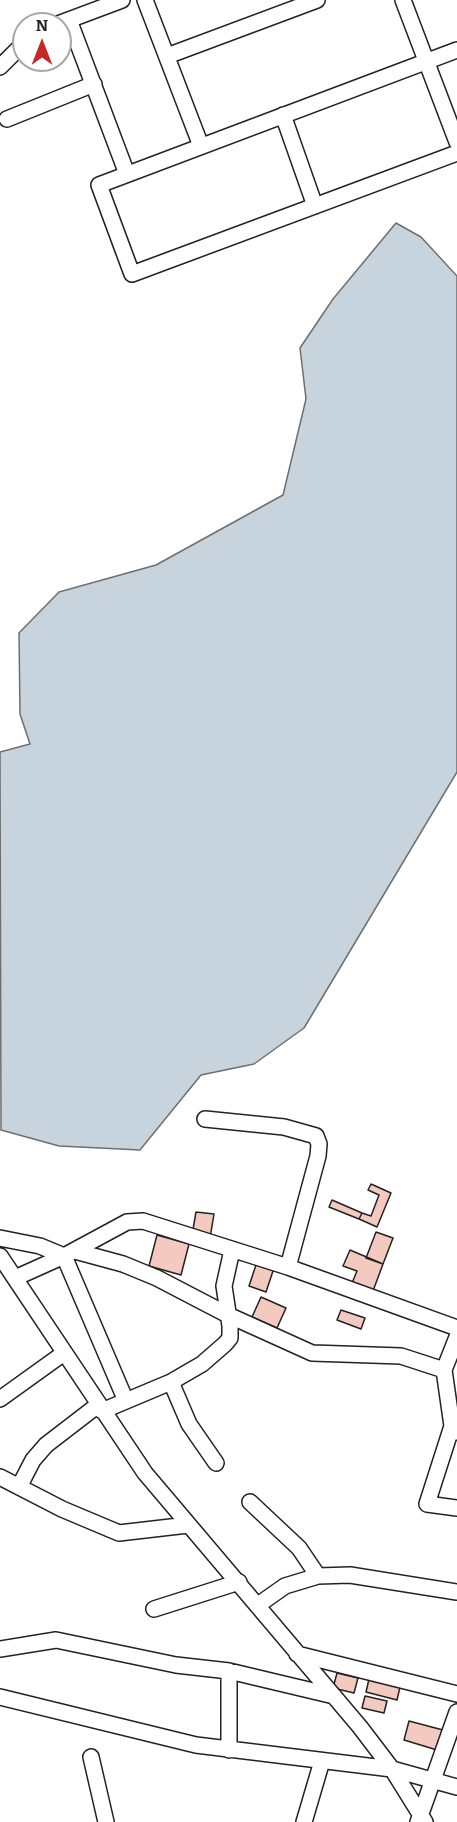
<!DOCTYPE html>
<html>
<head>
<meta charset="utf-8">
<style>
	body { margin:0 }
	#map { position:relative; width:457px; height:1822px; overflow:hidden; background:#fff; font-family:Bitter,serif }
	canvas { display:block }
	.north { position:absolute; left:12px; top:12px; width:60px; height:60px; box-sizing:border-box; background:#fff; border:2px solid #a7a7a7; border-radius:50%; rotate:0deg; font-size:16px; font-weight:700; line-height:24px; text-align:center; color:#222 }
	.north::after { content:''; display:block; margin:auto; width:21px; height:27px; background:#c62828; clip-path:polygon(50% 0,100% 100%,50% 72%,0 100%) }
</style>
</head>
<body>
<div id="map">
<canvas width="457" height="1822"></canvas>
<div class="north">N</div>
</div>
<script>
const ctx = document.querySelector('canvas').getContext('2d');
ctx.lineJoin = 'round';
function fill(path, color) { ctx.fillStyle = color; ctx.fill(path, 'evenodd'); }
const poly = rows => new Path2D(rows.map(r => 'M' + r).join(''));
function strokePath(path, color, width, dash) { ctx.strokeStyle = color; ctx.lineWidth = width; ctx.lineCap = dash ? 'butt' : 'round'; ctx.setLineDash(dash || []); ctx.stroke(path); }
const water = poly([
	[396,223,421,237,457,276,457,772,304,1028,254,1064,201,1075,140,1150,59,1146,1,1130,0,752,30,744,20,714,19,633,59,592,156,565,283,495,306,399,300,348,333,299,396,223]
]);
const building = poly([
	[371,1184,391,1193,377,1227,359,1219,362,1213,371,1216,379,1195,368,1190,371,1184],
	[332,1200,362,1213,359,1219,329,1207,332,1200],
	[196,1212,214,1214,210,1238,192,1235,196,1212],
	[376,1232,393,1238,383,1264,366,1258,376,1232],
	[157,1235,189,1244,181,1275,149,1266,157,1235],
	[350,1250,383,1264,373,1291,352,1283,357,1271,343,1266,350,1250],
	[257,1262,274,1268,266,1292,249,1286,257,1262],
	[261,1297,286,1308,277,1328,252,1317,261,1297],
	[341,1310,365,1318,361,1329,337,1320,341,1310],
	[337,1673,358,1678,354,1693,333,1688,337,1673],
	[369,1679,400,1687,397,1700,366,1692,369,1679],
	[365,1696,387,1701,384,1713,362,1708,365,1696],
	[409,1721,443,1730,437,1750,404,1740,409,1721]
]);
const minor = poly([
	[145,0,201,146],
	[403,0,457,142],
	[69,20,127,174],
	[58,24,122,0],
	[457,50,99,185,132,274,457,153],
	[167,56,317,0],
	[0,67,24,43],
	[283,115,315,206],
	[7,119,94,84],
	[205,1119,284,1127,316,1136,319,1144,318,1156,288,1267],
	[0,1238,40,1246,64,1256,126,1401],
	[75,1251,123,1264,157,1278,228,1315,312,1353,401,1356,444,1370,452,1426,457,1432],
	[0,1256,145,1473,360,1727,392,1769,425,1822],
	[15,1278,64,1256,127,1222,143,1221,288,1267,457,1328],
	[444,1370,457,1337],
	[171,1382,189,1424,216,1463],
	[0,1399,64,1353],
	[102,1411,171,1382,202,1364,225,1344,230,1338,230,1326,224,1286,232,1250],
	[452,1426,427,1504,457,1508],
	[0,1477,62,1509,119,1533,188,1525],
	[19,1487,33,1460,46,1445,98,1405],
	[250,1502,299,1548,318,1576],
	[258,1605,285,1586,318,1576,350,1575,457,1592],
	[154,1609,239,1582],
	[0,1649,56,1640,176,1665,229,1671,334,1696],
	[297,1654,457,1694],
	[0,1697,196,1745,392,1769,457,1787],
	[229,1750,229,1671],
	[91,1757,106,1822],
	[304,1822,322,1761],
	[418,1822,457,1712]
]);
fill(water, '#c7d3dd');
strokePath(water, '#6f6f6f', 1.5);
fill(building, '#f3c9c0');
strokePath(building, '#222', 1.5);
strokePath(minor, '#222', 18);
strokePath(minor, '#fff', 15);
</script>
</body>
</html>
